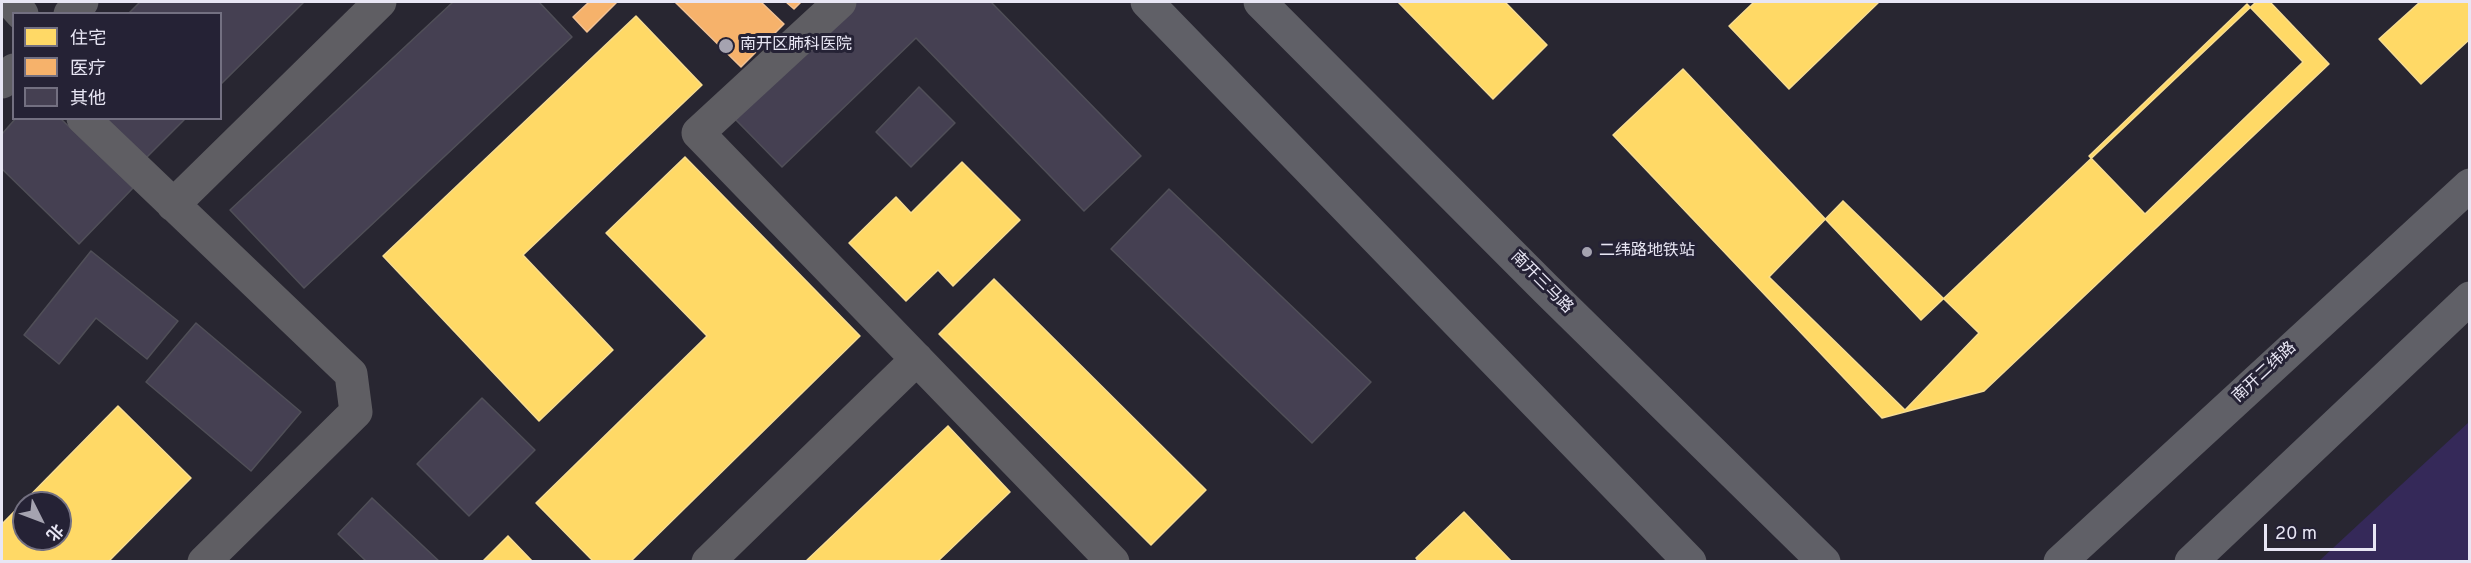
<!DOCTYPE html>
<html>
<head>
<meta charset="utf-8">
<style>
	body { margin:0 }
	#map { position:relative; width:2471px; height:563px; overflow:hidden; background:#282631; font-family:Overpass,"Noto Sans SC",sans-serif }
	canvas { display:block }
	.frame { position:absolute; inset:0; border:3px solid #e8e6f4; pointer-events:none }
	.legend { position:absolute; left:12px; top:12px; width:210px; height:108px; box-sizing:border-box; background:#252235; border:2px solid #737081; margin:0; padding:8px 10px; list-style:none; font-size:18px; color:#e8e6f4 }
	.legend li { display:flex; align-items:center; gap:12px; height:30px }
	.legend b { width:30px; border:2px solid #737081 }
	.north { position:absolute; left:12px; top:491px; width:60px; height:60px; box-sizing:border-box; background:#252235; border:2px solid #737081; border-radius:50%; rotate:132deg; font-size:16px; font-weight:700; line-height:24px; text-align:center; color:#e8e6f4 }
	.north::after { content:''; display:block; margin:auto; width:21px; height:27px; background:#a5a3b0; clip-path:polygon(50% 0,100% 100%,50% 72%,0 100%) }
	.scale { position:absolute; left:2264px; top:524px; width:112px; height:27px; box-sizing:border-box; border:3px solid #e8e6f4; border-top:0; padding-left:8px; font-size:18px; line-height:21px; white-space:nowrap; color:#e8e6f4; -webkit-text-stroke:4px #252235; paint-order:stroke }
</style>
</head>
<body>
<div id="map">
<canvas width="2471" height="563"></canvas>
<div class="frame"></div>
<ul class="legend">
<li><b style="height:16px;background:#ffd966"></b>住宅</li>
<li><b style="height:16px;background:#f6b26b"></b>医疗</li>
<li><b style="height:16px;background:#454052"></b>其他</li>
</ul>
<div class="north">北</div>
<div class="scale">20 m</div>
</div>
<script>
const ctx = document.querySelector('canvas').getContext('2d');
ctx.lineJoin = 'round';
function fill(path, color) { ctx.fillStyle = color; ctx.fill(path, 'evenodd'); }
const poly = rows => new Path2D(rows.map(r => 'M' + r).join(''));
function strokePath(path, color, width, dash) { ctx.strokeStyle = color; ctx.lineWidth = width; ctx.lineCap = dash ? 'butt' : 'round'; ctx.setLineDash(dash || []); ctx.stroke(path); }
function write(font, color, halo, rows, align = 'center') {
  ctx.font = font + ' Overpass,"Noto Sans SC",sans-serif'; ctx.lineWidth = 6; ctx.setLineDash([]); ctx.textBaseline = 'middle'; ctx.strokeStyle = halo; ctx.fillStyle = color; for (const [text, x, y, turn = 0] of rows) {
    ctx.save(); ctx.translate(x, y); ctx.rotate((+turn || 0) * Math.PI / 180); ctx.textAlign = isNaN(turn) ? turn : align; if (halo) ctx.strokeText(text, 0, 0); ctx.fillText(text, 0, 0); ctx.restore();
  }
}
const green = poly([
	[2469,422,2469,561,2319,561]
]);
const homes = poly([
	[1398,2,1505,2,1547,45,1493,99,1398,2],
	[1754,2,1879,2,1789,89,1729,26,1754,2],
	[2256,2,2270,2,2329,64,1984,391,1882,418,1613,135,1683,69,1921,320,2256,2],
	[2420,2,2470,2,2470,39,2421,84,2379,39,2420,2],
	[2247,4,2303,62,2145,214,2089,156,2247,4],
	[636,16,702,85,523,255,613,350,539,421,383,256,636,16],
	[685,157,860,336,630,562,594,562,536,503,707,336,606,233,685,157],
	[962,162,1020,220,953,286,938,270,906,301,849,243,896,197,911,213,962,162],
	[1843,201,1979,333,1905,410,1769,277,1843,201],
	[994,279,1206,490,1151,545,939,334,994,279],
	[118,406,191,478,108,562,2,562,2,524,118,406],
	[24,503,60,503,60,539,24,539,24,503],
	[948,426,1010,492,937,562,805,562,948,426],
	[1464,512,1512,562,1419,562,1416,558,1464,512],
	[508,536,533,562,482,562,508,536]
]);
const health = poly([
	[589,2,617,2,587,32,573,17,589,2],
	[675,2,761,2,784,24,741,67,675,2],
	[786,2,801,2,794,9,786,2]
]);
const building = poly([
	[140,2,304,2,220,85,220,14,128,14,140,2],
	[453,2,539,2,572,37,304,288,230,210,453,2],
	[855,2,991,2,1141,156,1084,211,916,38,782,167,734,118,855,2],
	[919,87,955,123,911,167,876,132,919,87],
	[16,118,60,118,133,188,79,244,2,169,2,134,16,118],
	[95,118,186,118,140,164,95,118],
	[1169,189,1371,382,1312,443,1111,249,1169,189],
	[91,251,178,321,147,359,96,318,59,364,24,335,91,251],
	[196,323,301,412,251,471,146,382,196,323],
	[482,398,535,450,469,516,417,464,482,398],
	[372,498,440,562,367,562,338,534,372,498]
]);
const minor = poly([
	[11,2,22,14],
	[840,2,698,133,1113,562],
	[70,14,82,2],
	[2,82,14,70],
	[83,118,351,374,356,412,204,562],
	[173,205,380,2],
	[708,562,917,359]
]);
const major = poly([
	[1147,2,1690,562],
	[1260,2,1547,290,1824,562],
	[2060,562,2470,185],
	[2191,562,2470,298]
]);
const markers = [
	[726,46,8,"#a5a3b0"],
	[1587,252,6,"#a5a3b0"]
];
const poiNames = [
	["南开区肺科医院",740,46],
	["二纬路地铁站",1599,252]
];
const streetNames = [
	["南开三马路",1541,283,45],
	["南开二纬路",2265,373,-43]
];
fill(green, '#352959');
fill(homes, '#ffd966');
strokePath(homes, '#f8dd91', 1.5);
fill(health, '#f6b26b');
strokePath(health, '#f2c294', 1.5);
fill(building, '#454052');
strokePath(building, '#504f58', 1.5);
strokePath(minor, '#5f5e63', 33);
strokePath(major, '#606067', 33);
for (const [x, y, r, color] of markers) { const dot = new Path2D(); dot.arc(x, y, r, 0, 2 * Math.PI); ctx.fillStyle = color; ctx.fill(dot); strokePath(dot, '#252235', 2); }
write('16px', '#e8e6f4', '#252235', poiNames, 'left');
write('16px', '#e8e6f4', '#252235', streetNames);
</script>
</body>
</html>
